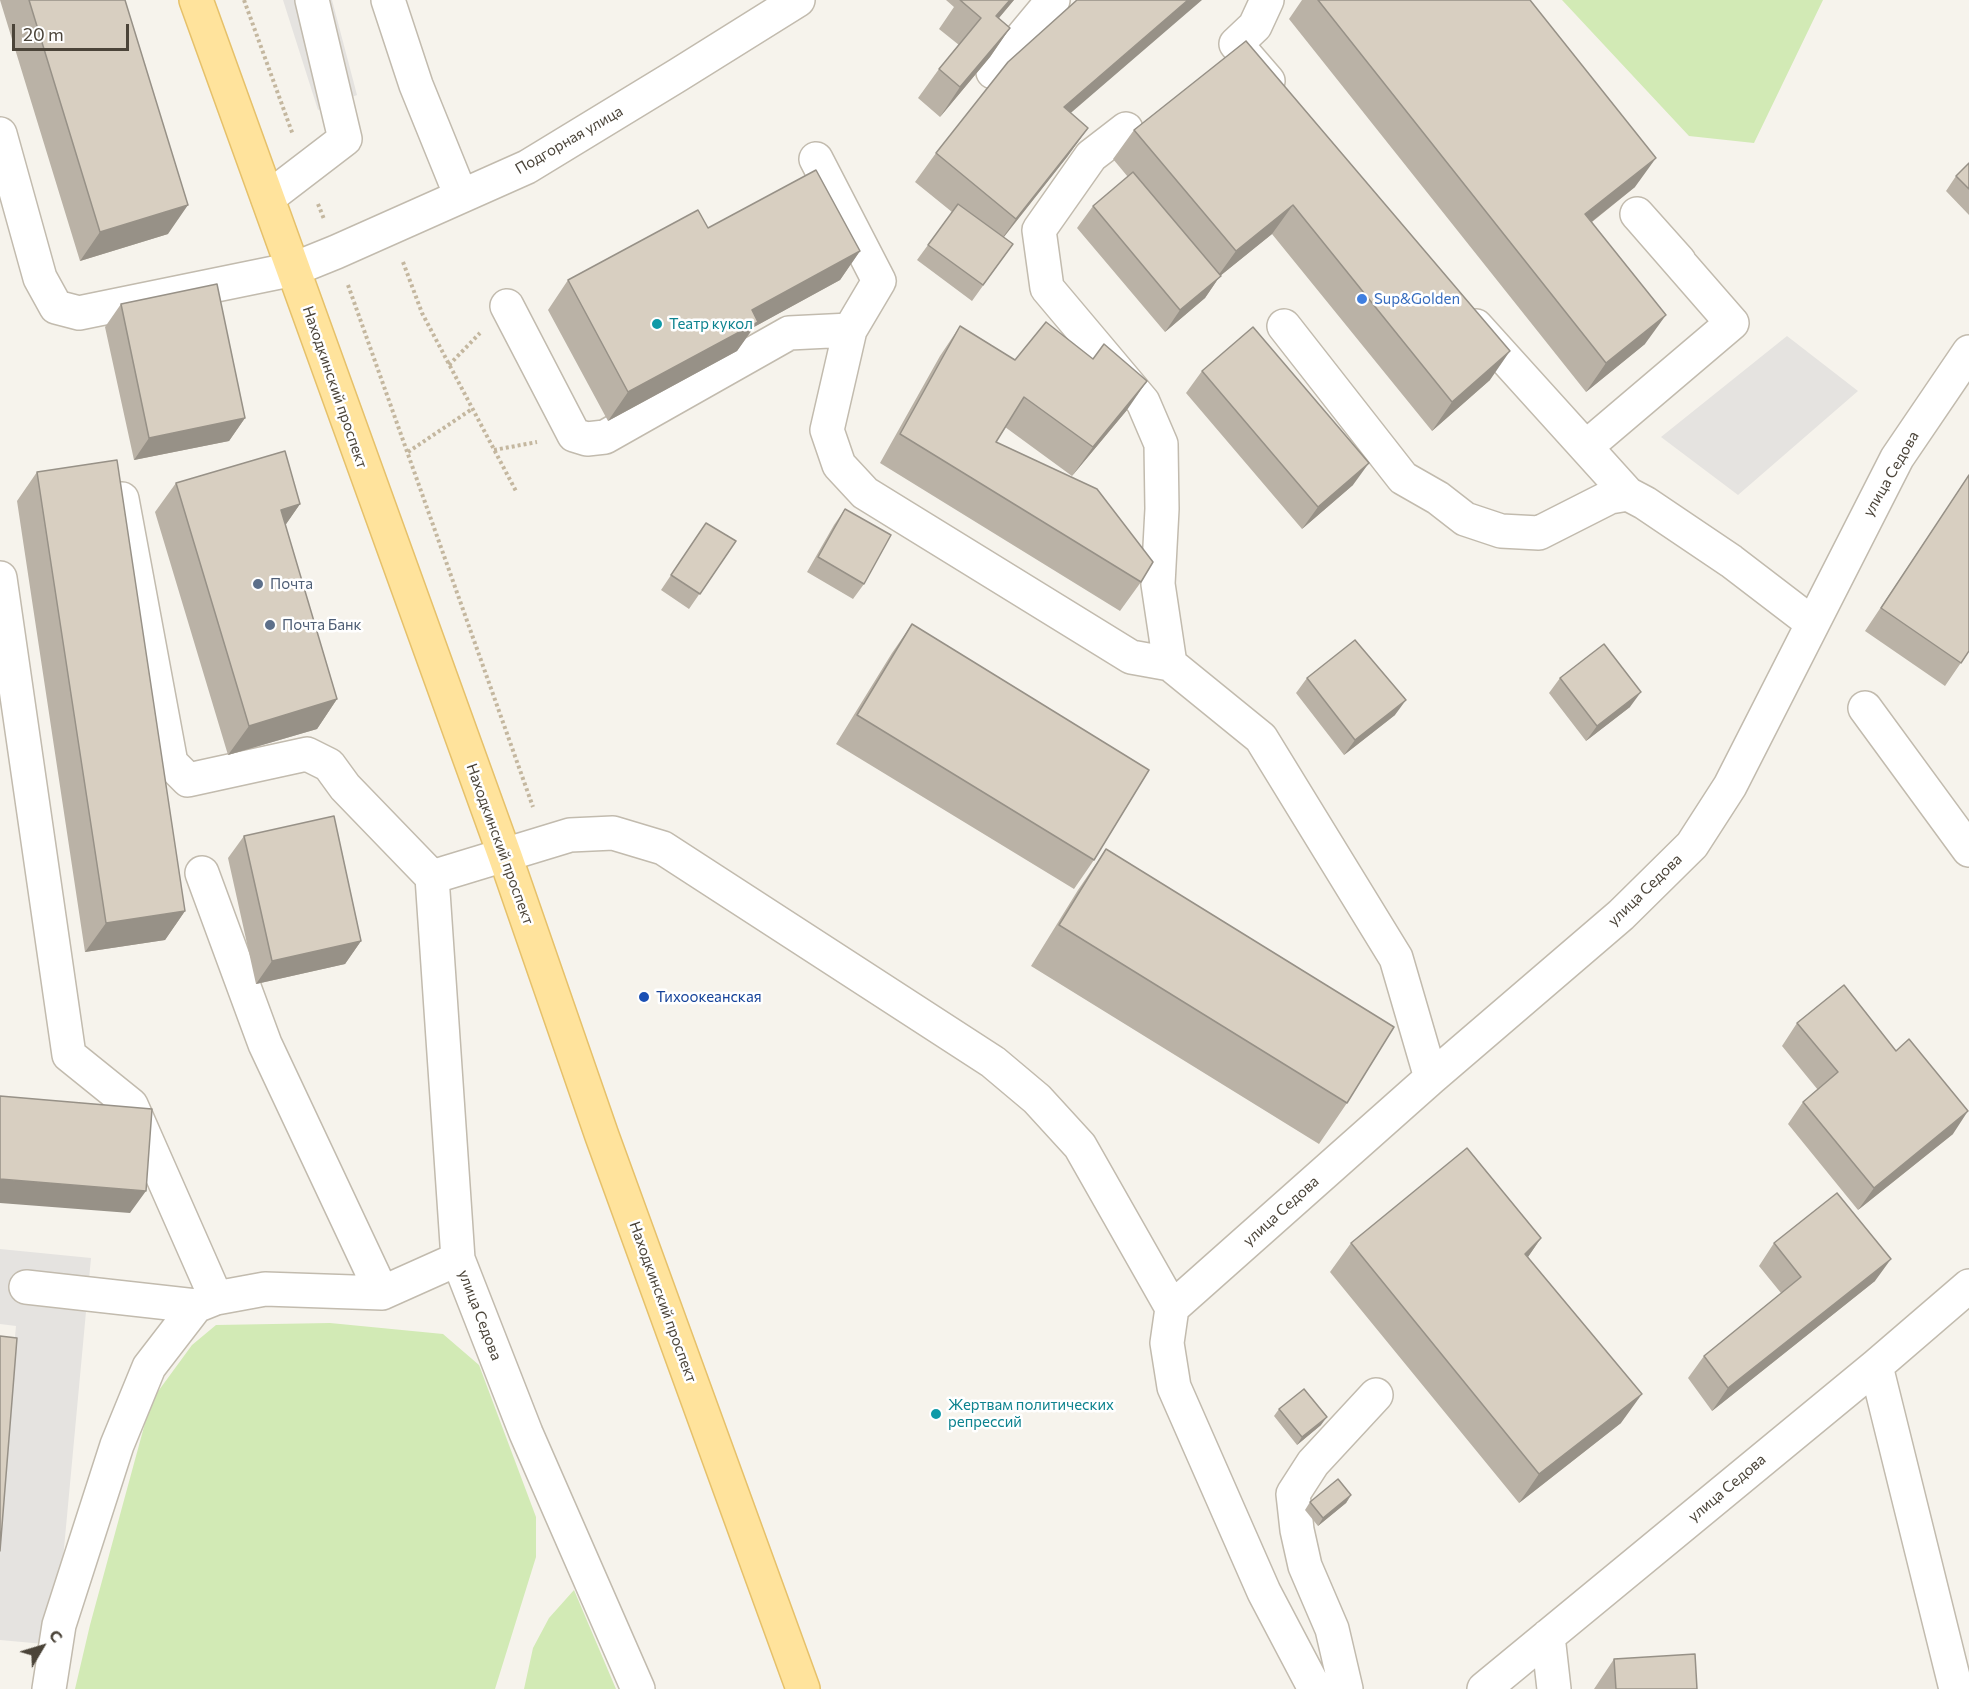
<!DOCTYPE html>
<html>
<head>
<meta charset="utf-8">
<style>
	body { margin:0 }
	#map { position:relative; width:1969px; height:1689px; overflow:hidden; background:#f6f3ec; font-family:Commissioner,sans-serif }
	canvas { display:block }
	.north { position:absolute; left:12px; top:1617px; width:60px; height:60px; -webkit-text-stroke:4px #fff; paint-order:stroke; rotate:52deg; font-size:16px; font-weight:700; line-height:24px; text-align:center; color:#4b4439 }
	.north::after { content:''; display:block; margin:auto; width:21px; height:27px; background:#4b4439; clip-path:polygon(50% 0,100% 100%,50% 72%,0 100%) }
	.scale { position:absolute; left:12px; top:24px; width:117px; height:27px; box-sizing:border-box; border:3px solid #4b4439; border-top:0; padding-left:8px; font-size:18px; line-height:21px; white-space:nowrap; color:#4b4439; -webkit-text-stroke:4px #fff; paint-order:stroke }
</style>
</head>
<body>
<div id="map">
<canvas width="1969" height="1689"></canvas>
<div class="north">С</div>
<div class="scale">20 m</div>
</div>
<script>
const ctx = document.querySelector('canvas').getContext('2d');
ctx.lineJoin = 'round';
function fill(path, color) { ctx.fillStyle = color; ctx.fill(path, 'evenodd'); }
const poly = rows => new Path2D(rows.map(r => 'M' + r).join(''));
function strokePath(path, color, width, dash) { ctx.strokeStyle = color; ctx.lineWidth = width; ctx.lineCap = dash ? 'butt' : 'round'; ctx.setLineDash(dash || []); ctx.stroke(path); }
function write(font, color, halo, rows, align = 'center') {
  ctx.font = font + ' Commissioner,sans-serif'; ctx.lineWidth = 5; ctx.setLineDash([]); ctx.textBaseline = 'middle'; ctx.strokeStyle = halo; ctx.fillStyle = color; for (const [text, x, y, turn = 0] of rows) {
    ctx.save(); ctx.translate(x, y); ctx.rotate((+turn || 0) * Math.PI / 180); ctx.textAlign = isNaN(turn) ? turn : align; if (halo) ctx.strokeText(text, 0, 0); ctx.fillText(text, 0, 0); ctx.restore();
  }
}
const green = poly([
	[1562,0,1823,0,1754,143,1689,136],
	[330,1323,443,1334,479,1365,536,1517,536,1557,495,1689,75,1689,90,1625,151,1401,192,1345,216,1325],
	[574,1590,616,1689,524,1689,533,1648,549,1618]
]);
const parking = poly([
	[283,0,332,0,357,95,318,110],
	[1787,336,1858,391,1738,495,1661,437],
	[0,1249,91,1258,55,1645,0,1640,0,1499,16,1326,0,1324]
]);
const path = poly([
	[244,0,293,135],
	[318,204,324,219],
	[403,262,422,313,517,493],
	[348,285,533,807],
	[449,365,480,333],
	[494,450,537,442],
	[408,452,472,409]
]);
const minor = poly([
	[388,0,416,85,461,196],
	[1267,0,1255,26,1236,44,1268,81],
	[993,72,1053,0],
	[1126,129,1091,156,1039,230,1047,288,1143,402,1161,444,1162,509,1158,584,1170,664],
	[0,134,40,278,56,307,79,313,294,269,336,252,527,167,678,75,798,0],
	[816,159,879,281,850,330,827,430,839,465,865,493,1131,657,1170,664,1261,738,1396,958,1431,1078],
	[268,198,345,139,312,0],
	[507,306,574,435,587,439,605,437,789,333,850,330],
	[1284,326,1403,478,1438,498,1465,519,1501,531,1539,533,1610,497,1628,494,1645,503,1731,561,1812,623],
	[1476,326,1628,494],
	[1586,447,1732,323,1637,214,1679,261],
	[122,499,171,763,188,780,307,754,329,765,345,787,432,877],
	[0,578,69,1055,131,1105,216,1298],
	[1865,708,1969,850],
	[202,873,265,1044,382,1293],
	[432,877,570,835,613,833,663,848,993,1062,1037,1099,1080,1146,1172,1308,1167,1343,1174,1387,1264,1592,1315,1689],
	[432,877,458,1259,526,1433,638,1689],
	[26,1287,196,1306,216,1298,265,1289,382,1293,458,1259],
	[1172,1308,1431,1078,1621,915,1692,845,1730,786,1897,458,1969,352],
	[1876,1366,1956,1689],
	[1548,1636,1554,1689],
	[49,1689,59,1625,117,1445,149,1367,196,1306],
	[1346,1689,1332,1629,1305,1566,1297,1530,1293,1494,1313,1463,1376,1395],
	[1484,1689,1876,1366,1969,1286]
]);
const major = poly([
	[196,0,505,856,602,1136,803,1689]
]);
const wall = poly([
	[0,0,125,0,168,234,80,261],
	[946,0,1014,0,999,18,1010,28,990,57,940,117,918,98,939,69,959,45,939,29,954,7],
	[1302,0,1530,0,1635,187,1592,222,1645,344,1586,392,1289,19],
	[1246,41,1490,380,1432,431,1272,234,1220,276,1205,298,1165,332,1077,228,1093,206,1128,177,1113,159,1134,130],
	[1071,113,1088,128,1067,157,1004,237,1013,244,972,301,917,260,952,212,915,182,936,153],
	[1969,163,1969,215,1946,191,1956,176],
	[708,228,860,251,840,280,754,327,737,351,608,421,548,310,568,280],
	[121,304,245,418,229,441,134,460,105,327],
	[960,326,1015,360,1127,410,1072,476,1005,427,996,442,1141,582,1120,611,880,463,940,356],
	[1202,371,1353,485,1302,529,1186,393],
	[37,472,185,911,165,940,85,952,17,501],
	[1969,475,1969,651,1945,686,1865,631],
	[176,483,300,504,285,525,337,699,317,729,228,755,155,512],
	[845,509,864,584,853,599,807,572,834,525],
	[706,523,736,541,689,609,661,590],
	[912,624,1094,860,1074,889,836,744,892,653],
	[1307,678,1395,715,1344,755,1296,693],
	[1560,678,1630,707,1586,741,1549,693],
	[244,836,361,941,345,964,256,984,228,858],
	[1106,849,1347,1103,1319,1144,1031,966,1078,890],
	[1797,1023,1896,1051,1953,1134,1858,1210,1788,1124,1803,1102,1818,1090,1782,1046],
	[1541,1238,1528,1257,1621,1423,1519,1503,1330,1272,1351,1243],
	[1774,1243,1875,1281,1712,1411,1688,1378,1704,1356,1781,1293,1759,1266],
	[1279,1409,1321,1425,1297,1445,1274,1416],
	[1351,1495,1346,1503,1318,1526,1305,1510,1310,1502],
	[1614,1659,1697,1689,1594,1689]
]);
const shadedWall = poly([
	[1010,0,1014,0,976,45,996,16],
	[1188,0,1202,0,1044,136,1064,107],
	[1010,28,990,57,940,117,960,87],
	[1088,128,1067,157,995,248,1016,219],
	[1656,158,1635,187,1565,243,1585,214],
	[188,205,168,234,80,261,100,232],
	[1293,205,1272,234,1220,276,1205,298,1165,332,1180,310,1215,280,1236,251],
	[860,251,840,280,754,327,737,351,608,421,628,392,752,310],
	[1666,315,1645,344,1586,392,1606,363],
	[1510,351,1490,380,1432,431,1452,402],
	[1147,381,1127,410,1072,476,1093,447],
	[245,418,229,441,134,460,149,438],
	[1369,463,1353,485,1302,529,1318,507],
	[300,504,280,533,281,510],
	[1641,692,1630,707,1586,741,1597,726],
	[337,699,317,729,228,755,249,726],
	[1406,700,1395,715,1344,755,1355,740],
	[185,911,165,940,85,952,106,923],
	[361,941,345,964,256,984,272,961],
	[1968,1111,1953,1134,1858,1210,1874,1188],
	[0,1179,146,1191,130,1213,0,1203],
	[1541,1238,1521,1267,1525,1254],
	[1891,1259,1875,1281,1712,1411,1728,1388],
	[1642,1394,1621,1423,1519,1503,1539,1474],
	[1327,1417,1321,1425,1297,1445,1302,1437],
	[1351,1495,1346,1503,1318,1526,1323,1518]
]);
const building = poly([
	[29,0,125,0,188,205,100,232,29,0],
	[960,0,1010,0,996,16,1010,28,960,87,939,69,981,18,960,0],
	[1077,0,1188,0,1064,107,1088,128,1016,219,936,153,1008,62,1077,0],
	[1318,0,1530,0,1656,158,1585,214,1666,315,1606,363,1318,0],
	[1246,41,1510,351,1452,402,1293,205,1236,251,1134,130,1246,41],
	[1969,163,1969,189,1956,176,1969,163],
	[816,170,860,251,752,310,758,322,628,392,568,280,698,210,708,228,816,170],
	[1133,172,1221,276,1180,310,1093,206,1133,172],
	[958,204,1013,244,983,285,928,245,958,204],
	[217,284,245,418,149,438,121,304,217,284],
	[1046,322,1093,359,1104,344,1147,381,1093,447,1024,397,996,442,1097,489,1153,562,1141,582,900,434,960,326,1015,360,1046,322],
	[1253,327,1369,463,1318,507,1202,371,1253,327],
	[285,451,300,504,281,510,337,699,249,726,176,483,285,451],
	[117,460,185,911,106,923,37,472,117,460],
	[1969,475,1969,651,1961,663,1881,608,1969,475],
	[845,509,891,535,864,584,818,557,845,509],
	[706,523,736,541,700,594,671,575,706,523],
	[912,624,1149,770,1094,860,857,715,912,624],
	[1355,640,1406,700,1355,740,1307,678,1355,640],
	[1604,644,1641,692,1597,726,1560,678,1604,644],
	[334,816,361,941,272,961,244,836,334,816],
	[1106,849,1394,1027,1347,1103,1059,925,1106,849],
	[1844,985,1896,1051,1909,1039,1968,1111,1874,1188,1803,1102,1838,1072,1797,1023,1844,985],
	[0,1096,152,1109,146,1191,0,1179,0,1096],
	[1467,1148,1541,1238,1525,1254,1642,1394,1539,1474,1351,1243,1467,1148],
	[1837,1193,1891,1259,1728,1388,1704,1356,1801,1277,1774,1243,1837,1193],
	[0,1336,17,1338,0,1551,0,1336],
	[1304,1389,1327,1417,1302,1437,1279,1409,1304,1389],
	[1338,1479,1351,1495,1323,1518,1310,1502,1338,1479],
	[1695,1654,1697,1689,1616,1689,1614,1659,1695,1654]
]);
const markers = [
	[1362,299,6,"#3f7fe0"],
	[657,324,6,"#0f9aa8"],
	[258,584,6,"#5c6f8a"],
	[270,625,6,"#5c6f8a"],
	[644,997,6,"#1a4fb4"],
	[936,1414,6,"#0f9aa8"]
];
const streetNames = [
	["Подгорная улица",569,140,-30],
	["Находкинский проспект",335,387,71],
	["улица Седова",1891,474,-60],
	["Находкинский проспект",500,844,70],
	["улица Седова",1645,890,-44],
	["улица Седова",1281,1211,-42],
	["Находкинский проспект",663,1302,70],
	["улица Седова",480,1315,69],
	["улица Седова",1727,1488,-40]
];
const shopNames = [
	["Sup&Golden",1374,299]
];
const cultureNames = [
	["Театр кукол",669,324],
	["Жертвам политических",948,1405],
	["репрессий",948,1422]
];
const serviceNames = [
	["Почта",270,584],
	["Почта Банк",282,625]
];
const transitNames = [
	["Тихоокеанская",656,997]
];
fill(green, '#d2eab5');
fill(parking, '#e5e3e0');
strokePath(minor, '#c2bbae', 36);
strokePath(major, '#e6c16a', 36);
strokePath(path, '#c4b79f', 4, [3, 3]);
strokePath(minor, '#fff', 33);
strokePath(major, '#ffe39c', 33);
fill(wall, '#bab2a6');
fill(shadedWall, '#979187');
fill(building, '#d8cfc1');
strokePath(building, '#979187', 1.5);
for (const [x, y, r, color] of markers) { const dot = new Path2D(); dot.arc(x, y, r, 0, 2 * Math.PI); ctx.fillStyle = color; ctx.fill(dot); strokePath(dot, '#fff', 2); }
write('15px', '#4b4439', '#fff', streetNames);
write('15px', '#366cbe', '#fff', shopNames, 'left');
write('15px', '#0d838f', '#fff', cultureNames, 'left');
write('15px', '#4e5e75', '#fff', serviceNames, 'left');
write('15px', '#164399', '#fff', transitNames, 'left');
</script>
</body>
</html>
